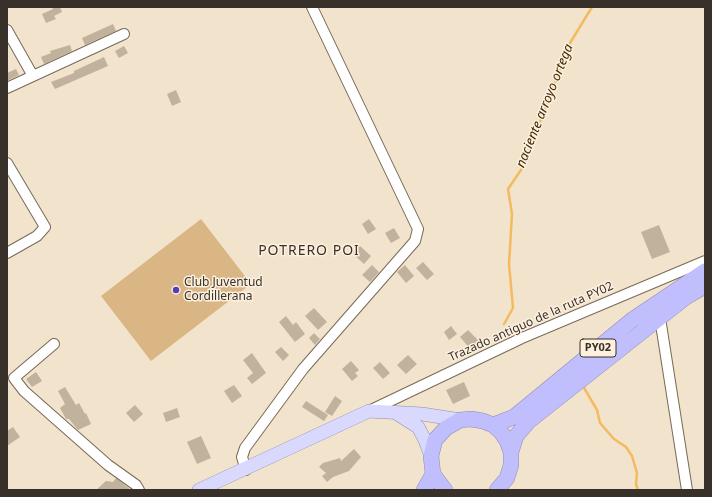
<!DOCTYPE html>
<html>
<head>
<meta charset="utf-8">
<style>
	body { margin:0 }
	#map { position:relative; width:712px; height:497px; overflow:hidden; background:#f2e3cd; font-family:"Noto Sans",sans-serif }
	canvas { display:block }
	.frame { position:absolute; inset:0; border:8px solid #373129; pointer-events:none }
</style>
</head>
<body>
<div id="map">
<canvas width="712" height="497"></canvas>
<div class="frame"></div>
</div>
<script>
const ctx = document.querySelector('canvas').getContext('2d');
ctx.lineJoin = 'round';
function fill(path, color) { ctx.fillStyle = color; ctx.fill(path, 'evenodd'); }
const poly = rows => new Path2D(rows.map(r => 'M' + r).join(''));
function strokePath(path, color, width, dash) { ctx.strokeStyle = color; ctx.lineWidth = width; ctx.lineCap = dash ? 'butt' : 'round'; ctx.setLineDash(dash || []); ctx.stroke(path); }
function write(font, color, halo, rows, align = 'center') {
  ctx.font = font + ' "Noto Sans",sans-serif'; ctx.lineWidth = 3; ctx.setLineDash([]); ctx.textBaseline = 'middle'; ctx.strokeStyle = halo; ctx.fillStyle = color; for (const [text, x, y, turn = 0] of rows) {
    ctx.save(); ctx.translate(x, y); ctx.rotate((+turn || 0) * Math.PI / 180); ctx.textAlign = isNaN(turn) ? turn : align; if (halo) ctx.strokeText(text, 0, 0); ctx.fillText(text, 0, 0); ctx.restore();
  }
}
const green = poly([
	[201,219,251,284,151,361,101,296]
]);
const stream = poly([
	[504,324,513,308,509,264,512,214,508,189,523,167,570,43,592,7],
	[583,386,597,410,600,423,614,439,626,447,632,456,637,473,636,484,638,490]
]);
const building = poly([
	[52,7,60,7,62,12,54,16,56,19,46,23,42,14,53,9],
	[113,24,116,31,85,45,82,38],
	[70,45,72,51,44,64,41,57,51,53,50,51],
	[124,46,128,53,119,58,115,51],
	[104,57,108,66,55,89,51,82,74,73,74,71],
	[16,69,19,75,7,81,7,73],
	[176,90,181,102,172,106,167,94],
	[369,219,376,229,368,234,362,224],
	[659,225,670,252,652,259,641,232],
	[394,228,400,238,391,243,385,233],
	[359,245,371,256,364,264,352,253],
	[423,262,434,274,427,280,416,268],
	[372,265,379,272,370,282,362,275],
	[405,265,414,276,406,283,397,272],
	[314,308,327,322,318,330,305,316],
	[286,316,293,325,296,322,305,334,295,342,279,322],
	[451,326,457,334,449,340,444,332],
	[468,330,481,343,472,351,460,337],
	[314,333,320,339,315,345,309,338],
	[281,347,289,355,283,361,275,352],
	[252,353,266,373,252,384,247,378,253,373,243,360],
	[408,355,417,364,406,374,397,365],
	[351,361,359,370,355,373,358,376,352,381,342,369],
	[380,362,390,373,383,379,373,368],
	[36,372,42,381,32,387,26,379],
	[464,382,470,396,453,404,446,390],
	[234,385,242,396,232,403,224,391],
	[65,387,76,405,79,403,85,414,86,413,91,424,78,430,69,419,66,419,60,408,65,404,58,391],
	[335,396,342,401,332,416,325,412],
	[306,401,328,415,324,421,302,407],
	[135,405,143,414,134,422,126,413],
	[177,408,180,417,166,422,163,413],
	[13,427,20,437,7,446,7,431],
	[201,436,211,458,197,464,187,442],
	[354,449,361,457,349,471,333,477,327,482,322,476,326,473,319,467,323,463,340,458,341,461],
	[116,478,131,490,96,490,106,481,113,482]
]);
const minor = poly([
	[7,30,33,76],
	[7,88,124,34],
	[7,163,45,227,37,236,7,253],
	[660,318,687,490],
	[54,344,14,378,24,391,108,465,136,485,139,490],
	[369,411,522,338,705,261],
	[246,470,242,457,245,448,303,369,415,241,418,229,312,7]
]);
const major = poly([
	[396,413,418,427,425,440,431,456],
	[199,490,369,411,422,414,460,420]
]);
const highway = poly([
	[493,425,514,417,632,320,705,271],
	[511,452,516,436,529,421,686,297,705,286],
	[424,490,433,474],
	[445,490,433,474,431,456,435,440,446,428,460,420,471,419,483,421,493,425,501,432,507,441,511,452,511,465,507,478,497,490]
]);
const markers = [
	[176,290,4,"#543db5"]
];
const shields = [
	[598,348,36]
];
const shieldNames = [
	["PY02",598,348]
];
const poiNames = [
	["Club Juventud",184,283],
	["Cordillerana",184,297]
];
const streetNames = [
	["Trazado antiguo de la ruta PY02",531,322,-24]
];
const waterNames = [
	["naciente arroyo ortega",545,106,-68]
];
const quarterNames = [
	["POTRERO POI",309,251]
];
fill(green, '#d9b683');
strokePath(stream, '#f3ba60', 2.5);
fill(building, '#c1b29d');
strokePath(minor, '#776a57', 12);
strokePath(major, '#908db2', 14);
strokePath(highway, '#908db2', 16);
strokePath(minor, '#fff', 10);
strokePath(major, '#d9d8fd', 13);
strokePath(highway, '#c0befc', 15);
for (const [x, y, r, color] of markers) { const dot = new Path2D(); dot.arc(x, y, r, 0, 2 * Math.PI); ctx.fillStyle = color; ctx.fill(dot); strokePath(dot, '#fdf0df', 1.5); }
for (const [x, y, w] of shields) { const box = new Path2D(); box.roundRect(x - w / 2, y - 9, w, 18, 3); ctx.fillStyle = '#fdf0df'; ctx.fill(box); strokePath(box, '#373129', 1); }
write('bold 11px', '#373129', null, shieldNames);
write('12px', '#373129', '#fdf0df', poiNames, 'left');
write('12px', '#373129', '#fdf0df', streetNames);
write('italic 13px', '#3e2800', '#fdf0df', waterNames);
ctx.letterSpacing = '1px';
write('14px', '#373129', '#fdf0df', quarterNames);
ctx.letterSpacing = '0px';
</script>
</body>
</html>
